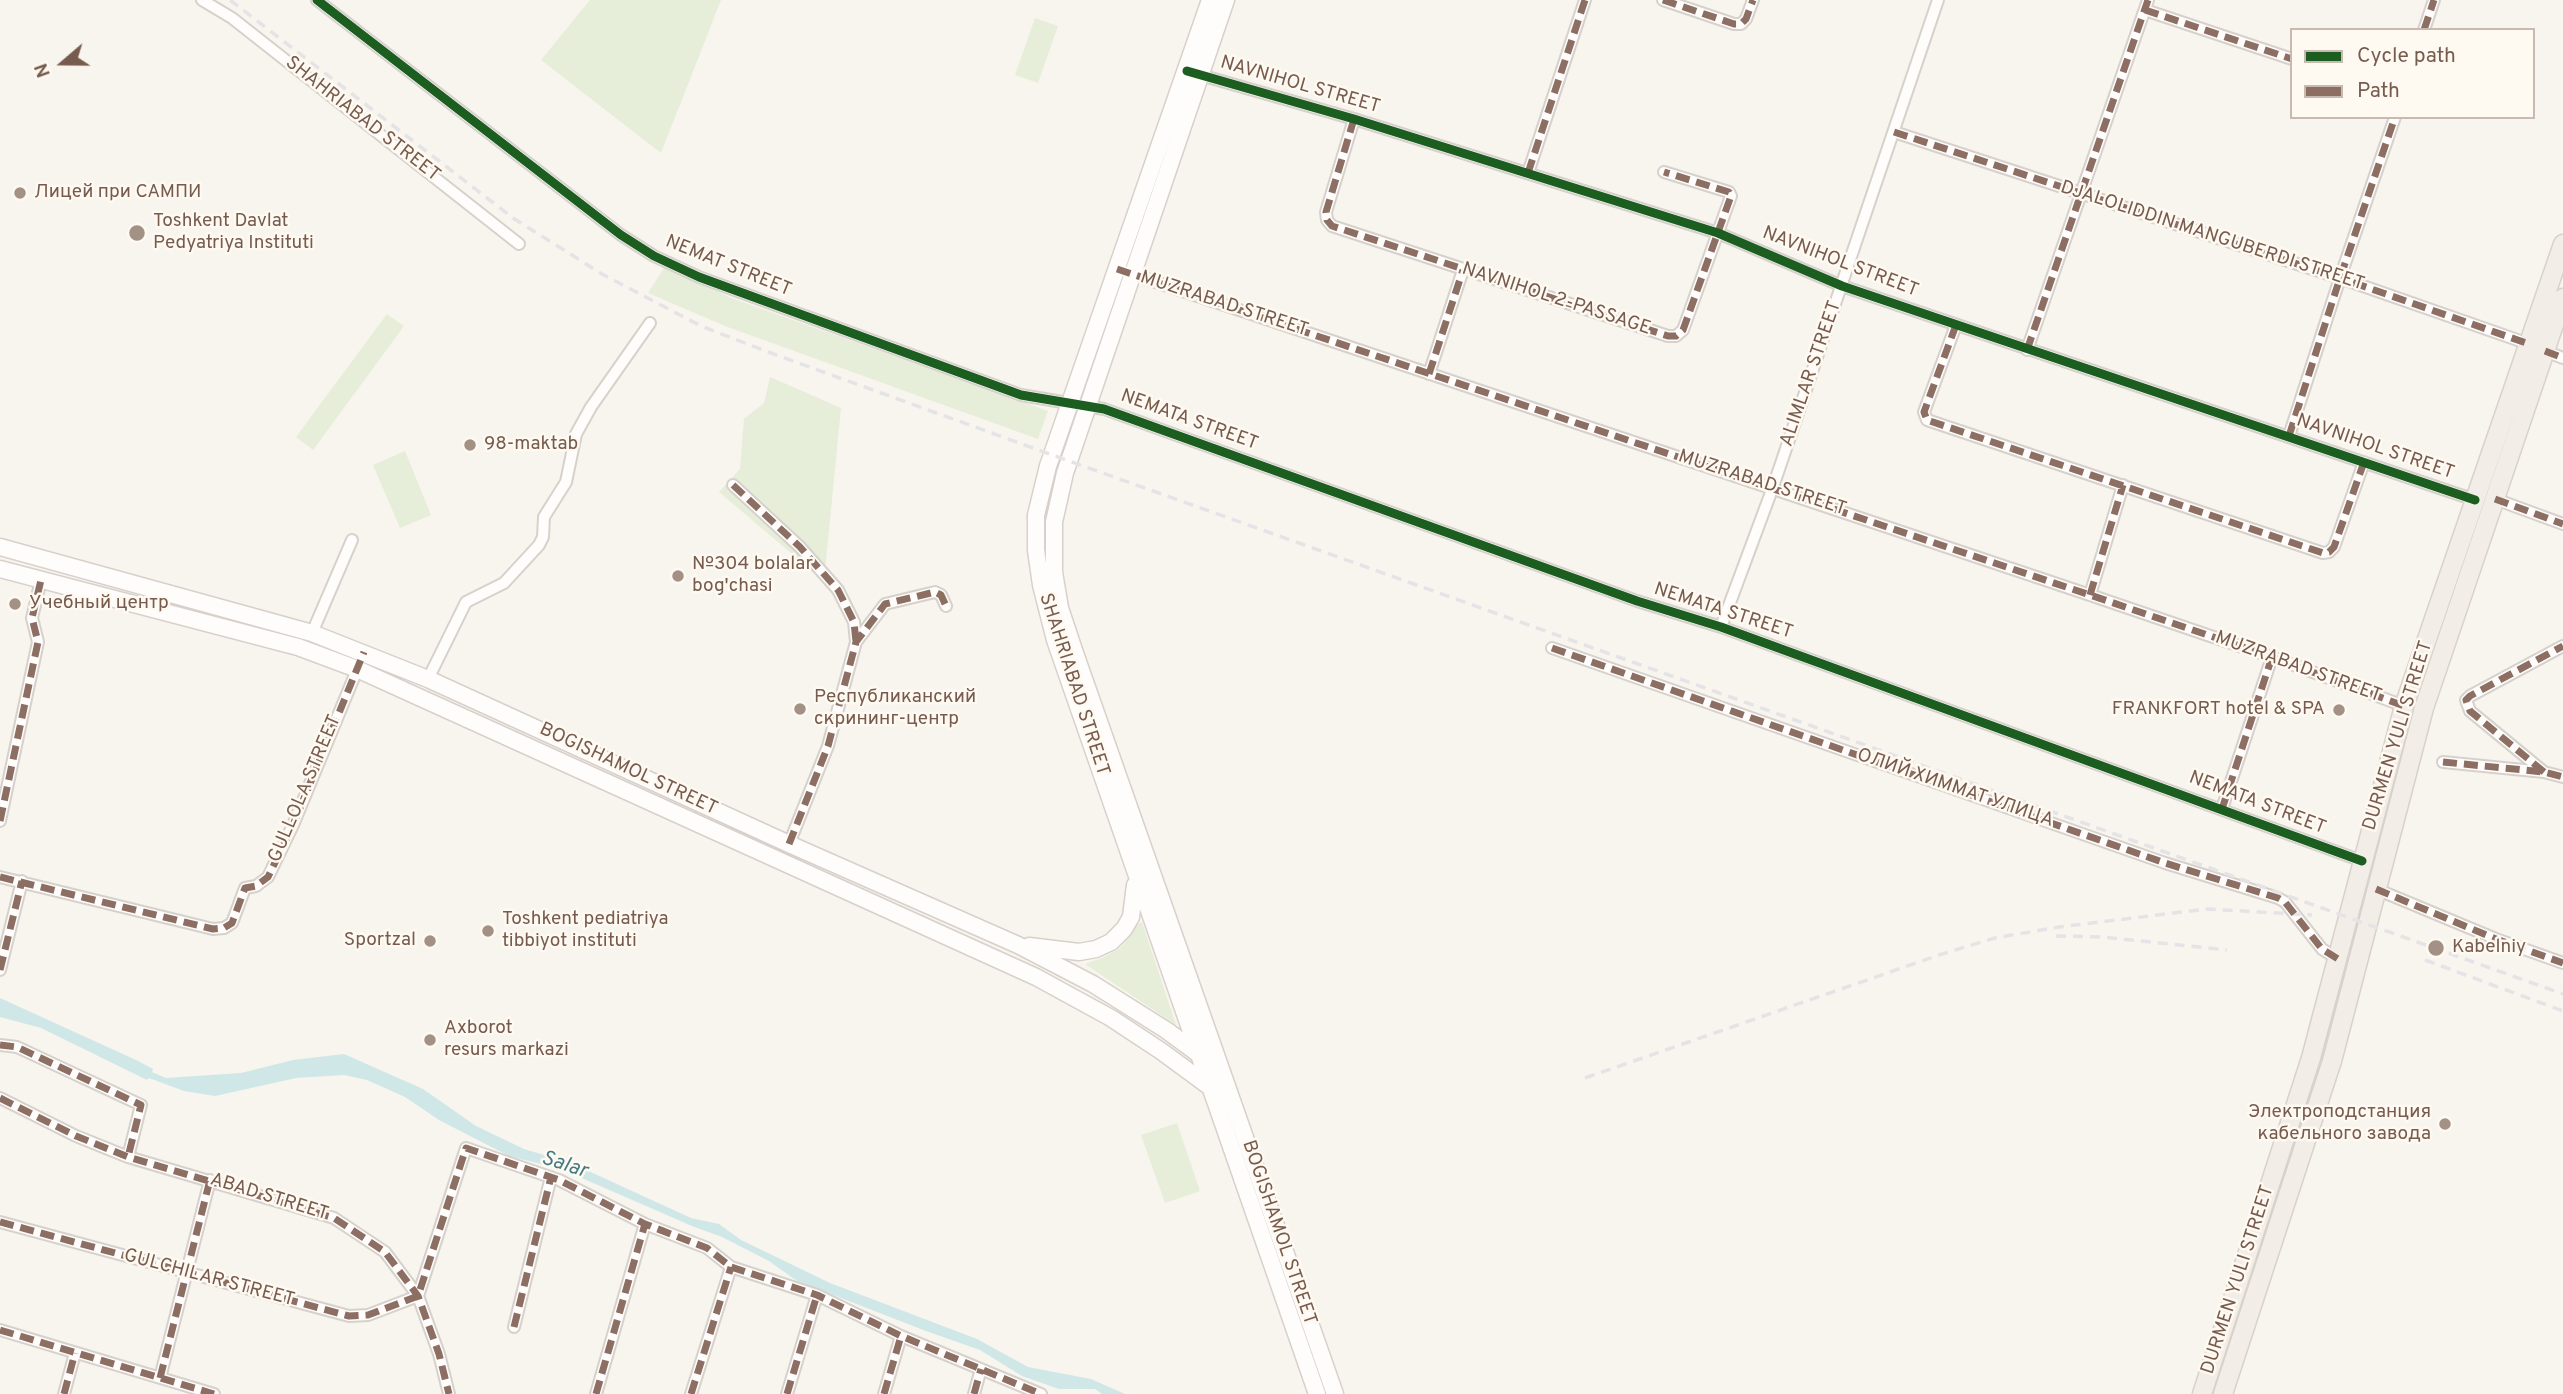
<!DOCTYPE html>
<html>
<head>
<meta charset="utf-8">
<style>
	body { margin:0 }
	#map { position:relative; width:2563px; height:1394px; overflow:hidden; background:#f8f4ee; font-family:Overpass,sans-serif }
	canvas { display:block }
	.legend { position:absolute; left:2290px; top:28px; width:245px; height:91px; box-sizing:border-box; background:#fef9f1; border:2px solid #c8bab0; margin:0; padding:9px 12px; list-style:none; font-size:21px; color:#775b4e }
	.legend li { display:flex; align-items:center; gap:14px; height:35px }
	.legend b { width:35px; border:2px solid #c8bab0 }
	.north { position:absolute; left:28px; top:28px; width:70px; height:70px; -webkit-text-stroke:5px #fef9f1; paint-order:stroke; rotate:250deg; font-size:19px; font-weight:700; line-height:28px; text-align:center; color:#775b4e }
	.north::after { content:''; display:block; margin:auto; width:24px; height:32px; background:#775b4e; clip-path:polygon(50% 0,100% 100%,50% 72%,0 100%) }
</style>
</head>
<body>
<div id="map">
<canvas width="2563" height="1394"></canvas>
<ul class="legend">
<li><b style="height:9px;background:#1b5e20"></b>Cycle path</li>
<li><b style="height:9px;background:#8d6e63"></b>Path</li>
</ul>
<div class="north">N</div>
</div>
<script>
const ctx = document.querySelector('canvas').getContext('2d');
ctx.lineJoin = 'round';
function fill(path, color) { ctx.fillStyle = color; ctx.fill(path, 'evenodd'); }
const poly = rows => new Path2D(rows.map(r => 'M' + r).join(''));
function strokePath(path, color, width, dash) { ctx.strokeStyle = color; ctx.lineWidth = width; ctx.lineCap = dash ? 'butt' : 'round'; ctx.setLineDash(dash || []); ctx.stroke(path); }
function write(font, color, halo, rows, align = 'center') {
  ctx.font = font + ' Overpass,sans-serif'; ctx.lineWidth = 5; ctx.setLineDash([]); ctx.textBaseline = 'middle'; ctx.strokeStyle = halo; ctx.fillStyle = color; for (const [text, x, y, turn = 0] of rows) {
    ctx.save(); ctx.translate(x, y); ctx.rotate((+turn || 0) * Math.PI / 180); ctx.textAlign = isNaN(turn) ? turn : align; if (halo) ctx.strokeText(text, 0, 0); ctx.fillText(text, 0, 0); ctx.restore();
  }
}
const green = poly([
	[590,0,721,0,661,153,541,60],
	[1035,18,1058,26,1038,83,1015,75],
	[664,268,734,299,1048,411,1038,439,725,326,648,293],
	[387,314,404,326,313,450,296,437],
	[770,377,841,408,824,581,719,492,740,469,744,419,764,403],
	[405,451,431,515,400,528,373,465],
	[1142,922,1176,1025,1085,964,1102,958,1119,949,1131,935,1133,927],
	[1177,1123,1200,1191,1165,1203,1141,1135]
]);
const water = poly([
	[0,998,136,1060,153,1069,152,1072,166,1078,241,1073,293,1060,344,1054,423,1089,476,1126,524,1149,571,1163,691,1218,719,1224,741,1240,830,1283,977,1339,1028,1367,1091,1379,1125,1394,1102,1394,1095,1389,1059,1389,1022,1376,980,1350,926,1331,797,1281,769,1261,722,1237,692,1226,561,1169,509,1156,439,1120,405,1097,367,1080,344,1075,296,1078,215,1096,184,1091,149,1078,147,1080,41,1028,0,1017]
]);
const street = poly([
	[202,0,232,18,519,244],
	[317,0,621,235,654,256,699,277,1021,395,1104,409,1637,601,1721,627,2362,861],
	[1663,0,1734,24,1741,24,1746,19,1753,0],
	[2145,10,2292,59],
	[2424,30,2434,0],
	[1197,74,1354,119,1718,233,1842,286,2475,500],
	[1354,119,1326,212,1327,220,1332,226,1668,336,1676,336,1683,330,1731,196,1729,192,1664,172],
	[1894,132,2340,278,2529,344],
	[1528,173,1585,0],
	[1117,269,2090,595,2272,657,2404,706],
	[1956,325,1924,412,1927,420,2323,553,2329,552,2334,547,2364,462],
	[2027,350,2148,0],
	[2545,351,2563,358],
	[1429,374,1463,270],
	[2289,436,2340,278,2395,117],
	[733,485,800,547,838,590,854,622,856,642],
	[2495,499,2563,524],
	[2090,595,2123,485],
	[1721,627,1773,487,1938,0],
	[312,633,352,540],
	[1552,648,2165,863,2278,898,2285,902,2322,949,2338,959],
	[428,679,466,602,504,583,539,545,543,537,544,517,566,482,576,434,591,407,650,323],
	[2443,762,2544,772,2563,777],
	[2544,772,2470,711,2466,700,2470,696,2563,646],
	[2222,809,2272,657],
	[0,821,38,642,32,618,41,580],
	[789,844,828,746,856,642,885,604,935,592,941,595,946,606],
	[0,877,213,929,224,928,232,923,245,888,256,886,268,877,293,825,359,665],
	[2376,889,2496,939,2563,963],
	[0,970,22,881],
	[0,1045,17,1047,141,1105,128,1157],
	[0,1098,76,1136,128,1157,334,1218,385,1252,418,1296,439,1354,449,1394],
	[0,1222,349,1316,368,1315,418,1296,466,1148,559,1180,645,1224,707,1248,731,1267,817,1295,901,1336,1041,1394],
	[514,1327,551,1177],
	[0,1330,214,1394],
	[160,1378,210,1180],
	[64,1394,75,1353],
	[596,1394,645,1224],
	[691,1394,731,1267],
	[787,1394,817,1295],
	[884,1394,901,1336],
	[974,1394,981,1369]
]);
const secondary = poly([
	[1210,0,1048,466,1036,515,1036,550,1041,585,1055,640,1317,1394],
	[1226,0,1065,473,1054,522,1054,572,1060,608,1075,653,1335,1394],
	[0,547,312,633,428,679,789,844,1018,945,1093,984,1166,1030,1200,1055],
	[0,569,298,647,357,669,1036,977,1111,1018,1161,1051,1210,1087],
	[1029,946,1079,952,1096,949,1111,942,1124,929,1131,917,1135,885]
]);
const primary = poly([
	[2202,1394,2311,1058,2404,706,2563,244],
	[2223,1394,2332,1061,2424,708,2563,298]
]);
const rail = poly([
	[230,0,513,218,602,274,701,326,768,352,1069,461,2563,994],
	[2056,936,2102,937,2227,950],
	[2425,960,2563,1011],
	[1585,1078,1939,955,1995,938,2059,927,2207,909,2312,915]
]);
const quiet = poly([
	[1663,0,1734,24,1741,24,1746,19,1753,0],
	[2145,10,2292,59],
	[2424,30,2434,0],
	[1354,119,1326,212,1327,220,1332,226,1668,336,1676,336,1683,330,1731,196,1729,192,1664,172],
	[1894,132,2340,278,2529,344],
	[1528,173,1585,0],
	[1117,269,2090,595,2272,657,2404,706],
	[1956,325,1924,412,1927,420,2323,553,2329,552,2334,547,2364,462],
	[2027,350,2148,0],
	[2545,351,2563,358],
	[1429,374,1463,270],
	[2289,436,2340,278,2395,117],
	[733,485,800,547,838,590,854,622,856,642],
	[2495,499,2563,524],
	[2090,595,2123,485],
	[1552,648,2165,863,2278,898,2285,902,2322,949,2338,959],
	[2443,762,2544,772,2563,777],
	[2544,772,2470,711,2466,700,2470,696,2563,646],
	[2222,809,2272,657],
	[0,821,38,642,32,618,41,580],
	[789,844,828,746,856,642,885,604,935,592,941,595,946,606],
	[0,877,213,929,224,928,232,923,245,888,256,886,268,877,293,825,364,652],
	[2376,889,2496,939,2563,963],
	[0,970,22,881],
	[0,1045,17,1047,141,1105,128,1157],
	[0,1098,76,1136,128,1157,334,1218,385,1252,418,1296,439,1354,449,1394],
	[0,1222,349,1316,368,1315,418,1296,466,1148,559,1180,645,1224,707,1248,731,1267,817,1295,901,1336,1041,1394],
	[514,1327,551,1177],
	[0,1330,214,1394],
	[160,1378,210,1180],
	[64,1394,75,1353],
	[596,1394,645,1224],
	[691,1394,731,1267],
	[787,1394,817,1295],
	[884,1394,901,1336],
	[974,1394,981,1369]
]);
const cycleway = poly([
	[317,0,621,235,654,256,699,277,1021,395,1104,409,1637,601,1721,627,2362,861],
	[1187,71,1354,119,1718,233,1842,286,2475,500]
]);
const markers = [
	[20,193,7,"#a49186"],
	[137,233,9,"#a49186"],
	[470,445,7,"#a49186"],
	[678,576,7,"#a49186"],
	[15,604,7,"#a49186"],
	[800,709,7,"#a49186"],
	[2339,710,7,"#a49186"],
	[488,931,7,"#a49186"],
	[430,941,7,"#a49186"],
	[2436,948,9,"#a49186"],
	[430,1040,7,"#a49186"],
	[2445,1124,7,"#a49186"]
];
const streetNames = [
	["NAVNIHOL STREET",1300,86,16],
	["SHAHRIABAD STREET",362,120,38],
	["DJALOLIDDIN MANGUBERDI STREET",2212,237,18],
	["NAVNIHOL STREET",1840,263,21],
	["NEMAT STREET",728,267,22],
	["NAVNIHOL 2-PASSAGE",1556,300,18],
	["MUZRABAD STREET",1224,305,18],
	["АLIMLAR STREET",1812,374,-71],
	["NEMATA STREET",1189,421,20],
	["NAVNIHOL STREET",2375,448,19],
	["MUZRABAD STREET",1762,484,18],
	["NEMATA STREET",1723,612,18],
	["MUZRABAD STREET",2298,668,20],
	["SHAHRIABAD STREET",1073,685,72],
	["DURMEN YULI STREET",2399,736,-73],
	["BOGISHAMOL STREET",628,770,25],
	["GULLOLA STREET",306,789,-67],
	["ОЛИЙ ХИММАТ УЛИЦА",1955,789,19],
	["NEMATA STREET",2257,804,21],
	["ABAD STREET",269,1198,17],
	["BOGISHAMOL STREET",1278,1233,71],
	["GULCHILAR STREET",209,1279,15],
	["DURMEN YULI STREET",2239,1280,-72]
];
const poiNames = [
	["Лицей при САМПИ",34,193],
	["Toshkent Davlat",153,222],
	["Pedyatriya Instituti",153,244],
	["98-maktab",484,445],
	["№304 bolalar",692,565],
	["bog'chasi",692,587],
	["Учебный центр",29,604],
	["Республиканский",814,698],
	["скрининг-центр",814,720],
	["FRANKFORT hotel & SPA",2325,710,"right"],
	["Toshkent pediatriya",502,920],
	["tibbiyot instituti",502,942],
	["Sportzal",416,941,"right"],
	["Kabelniy",2452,948],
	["Axborot",444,1029],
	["resurs markazi",444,1051],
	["Электроподстанция",2431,1113,"right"],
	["кабельного завода",2431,1135,"right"]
];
const waterNames = [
	["Salar",564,1166,18]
];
fill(green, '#e6eed9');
fill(water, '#d0e7e8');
strokePath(street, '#d7d1cc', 14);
strokePath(secondary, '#d8d0ca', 19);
strokePath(primary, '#d9d1cb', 21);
strokePath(street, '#fefdfc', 10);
strokePath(secondary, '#fefdfc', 16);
strokePath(primary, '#f2eee7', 18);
strokePath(rail, '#e5e3e6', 3.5, [10, 7]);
strokePath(quiet, '#8d6e63', 7, [14, 7]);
strokePath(cycleway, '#1b5e20', 9);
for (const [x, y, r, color] of markers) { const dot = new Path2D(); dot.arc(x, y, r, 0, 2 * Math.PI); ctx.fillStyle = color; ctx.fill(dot); strokePath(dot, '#fef9f1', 2.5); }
write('19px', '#775b4e', '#fef9f1', streetNames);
write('19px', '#775b4e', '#fef9f1', poiNames, 'left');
write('italic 21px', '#447a82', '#fef9f1', waterNames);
</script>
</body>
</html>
